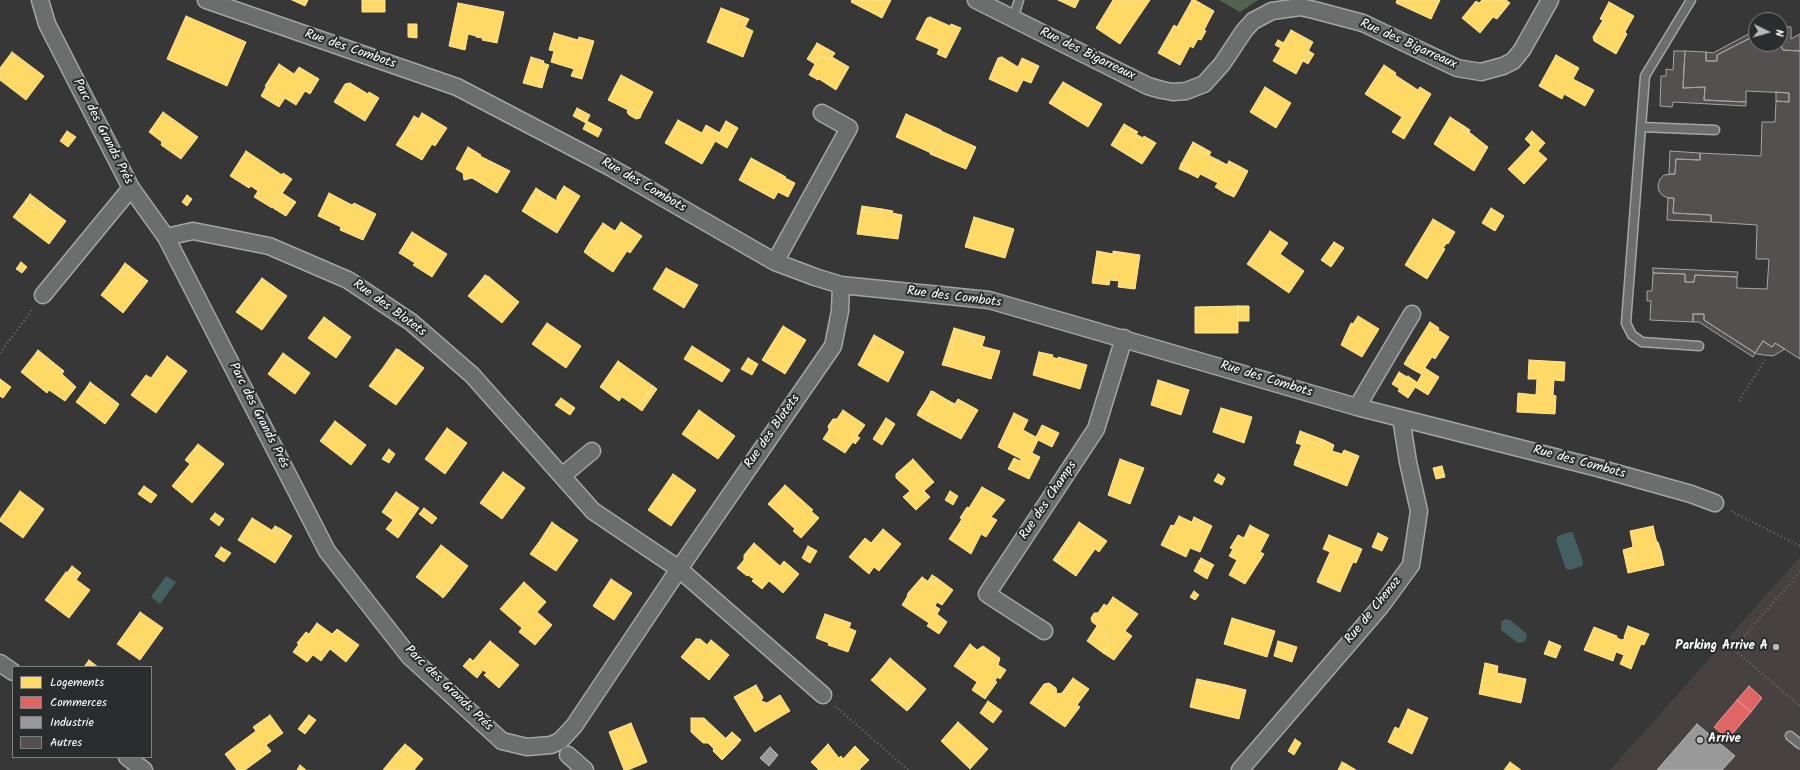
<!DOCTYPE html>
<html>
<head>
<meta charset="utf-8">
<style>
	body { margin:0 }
	#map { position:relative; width:1800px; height:770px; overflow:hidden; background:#383737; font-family:Kalam,sans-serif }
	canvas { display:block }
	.legend { position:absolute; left:12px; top:666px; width:140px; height:92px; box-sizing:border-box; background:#2a2d2e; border:1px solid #7f8182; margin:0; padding:5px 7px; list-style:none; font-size:12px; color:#fff }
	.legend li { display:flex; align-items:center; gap:8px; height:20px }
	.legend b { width:20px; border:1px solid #7f8182 }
	.north { position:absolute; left:1748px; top:12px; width:40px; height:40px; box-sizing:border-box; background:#2a2d2e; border:1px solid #7f8182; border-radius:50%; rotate:95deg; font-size:11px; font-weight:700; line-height:16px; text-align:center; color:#fff }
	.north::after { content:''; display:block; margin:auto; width:14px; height:18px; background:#b9b9b9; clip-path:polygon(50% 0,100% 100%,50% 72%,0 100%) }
</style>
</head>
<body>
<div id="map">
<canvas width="1800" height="770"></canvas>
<ul class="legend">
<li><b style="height:11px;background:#ffd966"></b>Logements</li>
<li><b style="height:11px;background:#e06666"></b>Commerces</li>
<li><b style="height:11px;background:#999"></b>Industrie</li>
<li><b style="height:11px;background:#545050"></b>Autres</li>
</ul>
<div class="north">N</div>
</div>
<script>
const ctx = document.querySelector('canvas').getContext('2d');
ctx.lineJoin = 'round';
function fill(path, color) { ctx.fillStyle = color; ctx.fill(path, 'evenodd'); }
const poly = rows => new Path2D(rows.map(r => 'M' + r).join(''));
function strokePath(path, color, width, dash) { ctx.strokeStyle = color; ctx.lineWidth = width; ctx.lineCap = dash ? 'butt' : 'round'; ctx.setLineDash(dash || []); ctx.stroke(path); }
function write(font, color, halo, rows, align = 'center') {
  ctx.font = font + ' Kalam,sans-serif'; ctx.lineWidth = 4; ctx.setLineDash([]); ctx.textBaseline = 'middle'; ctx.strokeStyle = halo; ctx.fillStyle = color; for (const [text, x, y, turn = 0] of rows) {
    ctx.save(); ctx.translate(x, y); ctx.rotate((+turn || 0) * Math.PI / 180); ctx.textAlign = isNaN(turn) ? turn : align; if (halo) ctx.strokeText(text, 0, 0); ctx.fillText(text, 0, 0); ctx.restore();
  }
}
const built = poly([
	[1800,557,1800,770,1610,770]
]);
const green = poly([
	[1219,0,1258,0,1240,12]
]);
const water = poly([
	[1570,532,1573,533,1583,562,1582,566,1570,570,1566,569,1556,540,1558,536],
	[166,576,176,582,160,604,151,597],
	[1505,619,1510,620,1526,633,1527,638,1524,642,1518,643,1501,630,1501,622]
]);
const homes = poly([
	[292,0,308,0,305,6,292,0],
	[362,0,385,0,385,12,362,12,362,0],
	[852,0,891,0,882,18,851,2,852,0],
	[1058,0,1079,0,1075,8,1058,0],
	[1113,0,1150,0,1120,44,1096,28,1113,0],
	[1192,0,1195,0,1214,11,1204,30,1206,31,1201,40,1198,39,1193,48,1190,46,1180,65,1158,53,1174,25,1177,27,1192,0],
	[1397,0,1440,0,1431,19,1396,3,1397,0],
	[1482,0,1506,0,1510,3,1497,19,1493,17,1480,33,1462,18,1476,1,1479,3,1482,0],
	[1609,2,1634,16,1625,32,1627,34,1616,54,1594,41,1593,37,1603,20,1600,19,1609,2],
	[458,3,504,12,497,43,482,40,483,38,476,37,476,36,468,34,465,50,449,46,458,3],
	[721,8,749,19,745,27,753,31,743,57,707,42,721,8],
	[186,16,246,42,227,86,167,59,186,16],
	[930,17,950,26,951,24,961,28,946,58,937,54,939,49,916,39,927,18,930,17],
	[408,24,417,24,417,38,408,37,408,24],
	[1291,30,1313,42,1296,74,1273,61,1291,30],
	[554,33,578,40,579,37,594,41,582,79,571,76,574,69,551,62,554,51,549,50,554,33],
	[1278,40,1284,43,1281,48,1275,45,1278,40],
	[817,43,835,53,830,60,820,55,815,64,807,59,817,43],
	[1309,51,1314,54,1308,64,1303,61,1309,51],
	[12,52,44,76,26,100,0,80,0,68,12,52],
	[820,55,830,60,832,57,849,67,836,90,819,79,818,80,809,75,820,55],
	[1556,55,1579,68,1573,79,1594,90,1585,106,1564,94,1562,99,1539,86,1556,55],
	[531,57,544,61,541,69,547,70,544,81,541,80,538,87,523,83,531,57],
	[1002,57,1018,67,1022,58,1039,66,1031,83,1023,80,1017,92,989,79,998,58,1002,57],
	[543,63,549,65,547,70,541,69,543,63],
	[279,64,294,74,299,67,319,79,310,94,305,91,296,105,265,86,279,64],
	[1384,65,1396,73,1395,75,1418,90,1420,87,1431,94,1404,139,1392,132,1402,117,1365,94,1384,65],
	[621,75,653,92,642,113,630,107,628,110,608,100,621,75],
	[541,80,544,81,542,88,538,87,541,80],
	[1063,82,1102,104,1088,127,1049,103,1063,82],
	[350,83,368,94,369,92,379,98,365,121,334,102,345,84,350,83],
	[266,87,285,98,279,107,261,96,266,87],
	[1265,87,1291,103,1276,128,1250,112,1265,87],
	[630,107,642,113,640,118,636,119,629,115,627,112,630,107],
	[577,108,590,115,586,123,573,116,577,108],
	[163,112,198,137,181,159,161,145,162,142,149,132,163,112],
	[422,113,447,128,435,146,432,144,422,160,396,145,407,128,412,131,422,113],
	[906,114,941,130,931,153,896,137,906,114],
	[414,116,419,119,412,131,407,128,414,116],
	[1450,117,1464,126,1462,130,1468,134,1469,132,1488,147,1474,171,1434,144,1450,117],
	[678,120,702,133,706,125,720,133,702,164,665,143,678,120],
	[587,121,602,129,598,137,583,129,587,121],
	[726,121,738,128,727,148,715,141,726,121],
	[1124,124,1138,132,1136,134,1143,138,1144,136,1156,143,1142,164,1111,145,1124,124],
	[1464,126,1470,130,1468,134,1462,130,1464,126],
	[67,131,76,137,68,147,60,141,67,131],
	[941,131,976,147,966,169,930,154,941,131],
	[1532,131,1545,143,1538,151,1547,159,1524,184,1508,169,1531,145,1525,139,1532,131],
	[1193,142,1202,147,1200,151,1218,160,1208,178,1200,174,1198,178,1188,173,1190,169,1181,164,1193,142],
	[468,147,481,155,480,156,510,171,497,193,472,178,464,180,463,173,456,169,468,147],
	[1202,147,1211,152,1209,156,1200,151,1202,147],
	[246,151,282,175,283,173,292,179,272,208,254,197,258,191,251,186,249,188,230,176,246,151],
	[751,158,786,177,785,178,795,183,788,197,778,192,774,199,739,180,751,158],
	[1218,160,1237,170,1239,166,1248,171,1237,192,1228,188,1225,193,1215,187,1218,183,1208,178,1218,160],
	[1229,161,1239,166,1237,170,1227,165,1229,161],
	[1181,164,1190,169,1188,173,1179,169,1181,164],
	[564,186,580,196,557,233,522,211,531,196,537,200,542,192,557,201,557,197,564,186],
	[536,188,542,192,537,200,531,196,536,188],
	[1228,188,1237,192,1234,197,1225,193,1228,188],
	[282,193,296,202,286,216,273,208,282,193],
	[329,193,352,205,354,203,376,214,363,240,340,230,341,227,318,216,329,193],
	[30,194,47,207,43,213,26,200,30,194],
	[187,195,192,199,187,206,182,202,187,195],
	[26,200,43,213,47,207,66,221,49,244,13,217,26,200],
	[862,206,882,209,881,214,861,211,862,206],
	[1491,208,1504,216,1495,231,1482,223,1491,208],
	[882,209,893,211,892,213,902,215,898,239,857,234,861,211,881,214,882,209],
	[974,217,1014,229,1005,258,965,247,974,217],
	[1433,219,1455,232,1448,244,1447,243,1443,248,1445,249,1427,279,1405,265,1433,219],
	[621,222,624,224,618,233,615,231,621,222],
	[603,223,618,233,624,224,642,236,630,253,627,251,613,272,592,258,598,248,590,242,603,223],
	[1270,231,1288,243,1280,254,1304,271,1289,293,1247,264,1270,231],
	[412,232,447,254,432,277,413,265,415,263,399,253,412,232],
	[590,242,598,248,592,258,584,252,590,242],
	[1334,242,1344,248,1331,267,1321,260,1334,242],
	[1097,251,1113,254,1113,251,1140,255,1135,289,1118,287,1119,281,1110,280,1109,285,1092,283,1097,251],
	[21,262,27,267,22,273,16,269,21,262],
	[125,263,129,266,122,275,118,273,125,263],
	[129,266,148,281,123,313,101,295,118,273,122,275,129,266],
	[666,268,698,285,684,308,653,289,666,268],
	[485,275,489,277,481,287,478,284,485,275],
	[489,277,519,302,502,323,468,296,478,284,481,287,489,277],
	[262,278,287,296,262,330,236,312,262,278],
	[1238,306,1238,333,1195,333,1195,307,1238,306],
	[1238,306,1249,306,1249,321,1238,321,1238,306],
	[1358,316,1379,329,1362,357,1341,345,1351,323,1353,324,1358,316],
	[324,317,351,337,336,358,308,338,324,317],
	[1430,322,1439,328,1438,330,1449,337,1435,359,1432,357,1421,374,1412,369,1416,362,1408,357,1430,322],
	[547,323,581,346,566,368,532,344,547,323],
	[783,326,806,340,795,358,792,356,782,372,762,360,783,326],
	[954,328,985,337,982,346,973,344,975,339,956,333,947,366,942,365,954,328],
	[956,333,975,339,973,344,1000,351,991,379,947,366,956,333],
	[874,335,904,352,888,382,858,365,874,335],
	[692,346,730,370,722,382,684,359,692,346],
	[396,349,399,350,385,371,382,369,396,349],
	[38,350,54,363,52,366,36,353,38,350],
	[399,350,424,368,396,405,369,386,382,369,385,371,399,350],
	[1039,352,1053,355,1052,357,1058,359,1058,357,1087,365,1080,389,1033,375,1039,352],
	[36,353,52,366,54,363,64,371,62,374,76,387,65,401,49,390,47,393,21,372,36,353],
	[283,353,310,373,295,394,268,374,283,353],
	[167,356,187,371,156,413,131,395,146,375,151,378,167,356],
	[792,356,795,358,785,374,782,372,792,356],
	[1408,357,1416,362,1412,369,1404,364,1408,357],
	[748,358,758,364,752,375,741,369,748,358],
	[1529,360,1565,362,1564,381,1554,380,1553,395,1556,396,1555,414,1517,412,1518,393,1536,395,1537,379,1528,379,1529,360],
	[618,361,653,386,638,408,622,397,619,401,600,387,618,361],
	[1425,368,1439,377,1428,395,1415,387,1425,368],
	[1399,372,1407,377,1400,389,1392,384,1399,372],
	[1408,376,1418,383,1408,398,1398,391,1408,376],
	[0,379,11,387,3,398,0,396,0,379],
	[1158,380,1189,390,1181,415,1151,405,1158,380],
	[90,382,119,404,116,409,87,387,90,382],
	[653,386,657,389,642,411,638,408,653,386],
	[87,387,116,409,105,424,76,402,87,387],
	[931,391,934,392,928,404,925,402,931,391],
	[934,392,949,401,948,403,953,407,958,399,978,410,961,439,927,421,930,417,919,411,925,402,928,404,934,392],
	[561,398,575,408,570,415,555,405,561,398],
	[949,401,955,404,953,407,948,403,949,401],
	[1221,408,1252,417,1244,443,1213,432,1221,408],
	[699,410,735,436,718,459,682,434,699,410],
	[843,410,865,425,845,453,823,439,829,430,828,426,833,419,837,419,843,410],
	[919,411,930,417,927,421,917,415,919,411],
	[1014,413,1028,420,1023,430,1036,437,1042,425,1059,433,1052,447,1038,440,1032,453,1040,457,1029,479,1008,469,1014,458,1020,461,1021,459,998,447,1014,413],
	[886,418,895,424,882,445,873,439,886,418],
	[335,421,366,445,351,465,320,441,335,421],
	[447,428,467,443,445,474,425,459,447,428],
	[1300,431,1324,440,1321,446,1304,439,1302,445,1296,443,1300,431],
	[857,436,860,438,855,444,853,442,857,436],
	[1304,439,1321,446,1324,440,1334,445,1332,451,1342,454,1344,450,1359,456,1347,486,1317,474,1318,471,1295,461,1304,439],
	[198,444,224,464,192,503,172,486,190,464,185,460,198,444],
	[389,449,395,454,389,463,382,459,389,449],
	[913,459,934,482,924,491,930,497,916,510,903,497,910,491,896,478,896,474,913,459],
	[1120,459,1144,468,1130,504,1108,495,1120,459],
	[1295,461,1318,471,1317,474,1294,465,1295,461],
	[1442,466,1445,477,1436,479,1433,468,1442,466],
	[503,472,525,488,502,519,480,503,503,472],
	[673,474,696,490,671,526,648,510,673,474],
	[1218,474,1225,478,1222,485,1214,481,1218,474],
	[785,485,813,510,811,511,819,518,801,538,793,531,795,529,768,504,785,485],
	[144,486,157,495,151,503,138,494,144,486],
	[982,487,1005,500,991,517,997,520,986,537,981,534,971,554,949,539,962,519,960,518,967,507,969,508,982,487],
	[20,491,44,509,23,538,0,521,0,519,20,491],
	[950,491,958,496,953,505,945,500,950,491],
	[396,492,419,508,398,538,386,529,393,520,382,512,396,492],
	[424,508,437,518,432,524,419,514,424,508],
	[215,513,224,519,219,526,210,519,215,513],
	[1179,516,1198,525,1200,520,1212,526,1200,552,1190,548,1186,557,1161,545,1171,525,1174,526,1179,516],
	[1194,517,1200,520,1198,525,1192,522,1194,517],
	[252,518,278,534,281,529,292,536,275,563,238,540,252,518],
	[552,522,557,526,543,545,539,542,552,522],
	[1079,522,1107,541,1099,552,1095,549,1076,576,1056,562,1075,533,1073,531,1079,522],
	[1250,525,1253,527,1248,537,1244,538,1250,525],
	[275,526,281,529,278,534,272,530,275,526],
	[557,526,578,540,556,571,530,554,539,542,543,545,557,526],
	[1653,526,1659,552,1661,551,1664,565,1628,573,1625,559,1635,557,1630,531,1653,526],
	[1253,527,1269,535,1260,552,1264,554,1245,584,1229,575,1237,560,1229,556,1233,549,1230,548,1238,535,1244,538,1248,537,1253,527],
	[883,529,901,544,879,571,874,567,869,574,849,557,865,538,871,543,883,529],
	[1073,531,1075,533,1056,562,1053,560,1073,531],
	[1378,533,1388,538,1382,551,1372,547,1378,533],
	[1329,535,1362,549,1356,563,1353,562,1341,589,1318,579,1330,552,1323,549,1329,535],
	[1656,542,1658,542,1661,551,1659,552,1656,542],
	[754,543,780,566,784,561,799,574,783,593,769,581,762,589,752,581,754,579,748,575,747,576,737,568,744,560,744,555,754,543],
	[441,545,468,566,449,591,441,585,436,592,416,577,441,545],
	[808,546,817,551,810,563,802,558,808,546],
	[221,547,231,553,224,562,215,556,221,547],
	[1633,547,1635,557,1625,559,1623,550,1633,547],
	[1201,558,1214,565,1212,568,1199,561,1201,558],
	[1199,561,1212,568,1207,579,1194,571,1199,561],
	[72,566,81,573,76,580,67,573,72,566],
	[66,572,90,590,69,618,45,600,66,572],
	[932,575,937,578,933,585,928,581,932,575],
	[922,577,933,585,937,578,953,590,942,605,937,602,935,606,940,609,937,614,947,622,939,634,927,626,929,623,902,605,907,597,908,593,922,577],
	[611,579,632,593,614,620,593,606,611,579],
	[1318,579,1341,589,1340,592,1317,582,1318,579],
	[524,582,546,602,537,612,552,625,535,645,519,632,522,628,500,609,524,582],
	[441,585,449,591,443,598,436,592,441,585],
	[1194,591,1199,595,1195,600,1190,597,1194,591],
	[1113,597,1138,614,1125,631,1132,636,1114,660,1103,653,1111,642,1104,637,1106,632,1092,622,1091,618,1094,613,1098,613,1104,604,1107,606,1113,597],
	[140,612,163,628,140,660,117,644,140,612],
	[825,614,851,623,849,628,856,631,848,652,828,645,829,643,816,638,825,614],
	[1232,618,1275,631,1267,657,1224,644,1232,618],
	[317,623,332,634,337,629,359,645,346,662,330,649,321,661,297,643,306,632,309,634,317,623],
	[1097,626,1106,632,1104,637,1111,642,1103,653,1087,641,1097,626],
	[1628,626,1649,634,1644,645,1641,644,1631,669,1620,664,1624,655,1616,652,1613,661,1584,650,1594,627,1617,636,1617,638,1622,640,1625,638,1624,637,1628,626],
	[696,639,700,639,712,649,716,644,729,655,709,680,681,657,696,639],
	[711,640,716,644,712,649,707,645,711,640],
	[490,641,519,665,499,688,484,675,487,673,483,670,477,678,463,666,470,658,473,661,490,641],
	[1278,641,1297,647,1292,662,1274,656,1278,641],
	[1549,641,1561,646,1556,658,1544,654,1549,641],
	[299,644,313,655,307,662,293,652,299,644],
	[970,644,977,650,983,646,1000,658,998,665,1006,670,1000,679,997,677,995,681,997,682,985,699,972,690,977,682,954,666,970,644],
	[890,658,926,689,910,708,891,692,888,695,880,688,885,682,876,675,890,658],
	[89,660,98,667,84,667,89,660],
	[1485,663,1498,666,1497,673,1526,679,1521,703,1479,694,1485,663],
	[876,675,885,682,880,688,871,680,876,675],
	[1073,678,1089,689,1077,705,1080,707,1065,727,1030,703,1044,684,1049,683,1056,688,1057,694,1062,693,1073,678],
	[1197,679,1226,685,1225,689,1196,682,1197,679],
	[1196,682,1225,689,1226,685,1246,690,1239,719,1190,707,1196,682],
	[756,685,763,697,761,701,767,703,780,695,790,711,755,732,734,697,756,685],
	[891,692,910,708,907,711,888,695,891,692],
	[988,701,1002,711,993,723,980,713,988,701],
	[1408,709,1428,718,1412,754,1388,742,1395,727,1399,729,1408,709],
	[270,715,283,733,266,745,271,751,245,770,237,770,225,754,256,731,253,727,270,715],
	[309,715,316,720,305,734,298,729,309,715],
	[691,718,704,718,735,747,722,760,713,751,714,749,708,743,703,743,691,732,691,718],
	[958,722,988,749,970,769,941,741,958,722],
	[631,723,647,762,628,770,624,770,609,732,631,723],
	[732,732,741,740,735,747,726,738,732,732],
	[1295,739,1301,743,1294,755,1288,751,1295,739],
	[405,744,410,748,403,756,400,757,396,754,405,744],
	[828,744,839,758,841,756,843,759,855,746,869,760,859,770,819,770,811,762,828,744],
	[410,748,423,759,414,770,383,770,396,754,400,757,403,756,410,748],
	[1342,762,1346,764,1342,770,1338,770,1342,762],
	[1510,762,1521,770,1504,770,1510,762],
	[1346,764,1356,770,1342,770,1346,764],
	[300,765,306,770,297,770,300,765]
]);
const shops = poly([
	[1749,686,1762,698,1751,712,1737,700,1749,686],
	[1737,700,1751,712,1728,739,1714,727,1737,700]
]);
const industry = poly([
	[1697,724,1735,756,1722,770,1657,770,1697,724],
	[770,747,778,755,769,766,760,758,770,747]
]);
const building = poly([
	[1780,26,1791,27,1791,39,1800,34,1800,51,1783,50,1780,44,1780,26],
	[1756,30,1756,35,1717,55,1717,61,1706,61,1706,52,1713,53,1756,30],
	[1756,35,1756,44,1780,44,1783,50,1800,51,1800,359,1775,343,1772,347,1763,341,1755,353,1704,320,1704,314,1693,314,1693,322,1650,320,1651,301,1647,301,1647,291,1652,291,1653,273,1685,274,1685,282,1694,282,1695,275,1737,277,1737,288,1767,289,1769,259,1756,259,1757,225,1711,222,1711,215,1673,213,1674,198,1668,198,1662,195,1659,191,1658,186,1660,179,1664,175,1675,174,1676,159,1700,160,1700,153,1761,156,1762,122,1775,122,1776,101,1789,102,1789,93,1746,91,1746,102,1704,100,1705,87,1683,88,1685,51,1706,52,1706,61,1717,61,1717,55,1756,35],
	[1674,51,1685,51,1683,88,1705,87,1704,100,1746,102,1746,106,1673,102,1672,107,1660,106,1661,76,1666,76,1666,69,1673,70,1674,51],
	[1776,92,1789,93,1789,102,1776,101,1776,92],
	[1670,151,1700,153,1700,160,1676,159,1675,174,1669,174,1670,151],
	[1668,198,1674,198,1673,213,1711,215,1711,222,1667,220,1668,198],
	[1653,268,1738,272,1737,277,1695,275,1694,282,1685,282,1685,274,1653,273,1653,268],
	[1693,314,1704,314,1704,320,1755,353,1753,357,1699,322,1693,322,1693,314],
	[1763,341,1772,347,1775,343,1785,349,1773,356,1757,354,1755,353,1763,341]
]);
const path = poly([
	[0,353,32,310],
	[1739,401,1765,360],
	[1731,511,1800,546],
	[1800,572,1733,649,1800,706],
	[835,706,908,770]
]);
const lane = poly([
	[1691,0,1645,76,1641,127,1715,130],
	[1013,19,1019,0],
	[1641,127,1626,323,1632,335,1642,342,1699,346],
	[1790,736,1800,744]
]);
const street = poly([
	[40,0,47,24,131,188,166,237,327,551,409,656,502,741,527,747,551,745,560,741,574,726,679,569,833,346,840,311,841,285],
	[206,0,457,87,610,167,775,262,815,277,841,285,989,300,1357,407,1598,468,1691,494,1715,503],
	[976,0,1148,86,1162,90,1173,92,1186,91,1204,84,1222,64,1244,31,1253,21,1272,11,1300,7,1314,10,1363,23,1457,68,1481,72,1503,66,1513,61,1522,50,1550,0],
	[166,237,193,231,269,246,348,280,411,322,472,375,593,511,679,569,823,695],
	[775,262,849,128,822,113],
	[43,295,131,188],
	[1357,407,1412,314],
	[562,476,592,451],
	[1044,631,987,594,1096,429,1124,338],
	[0,663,13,672],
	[568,755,585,770],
	[127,757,144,770],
	[1240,770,1381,606,1411,565,1419,511,1408,462,1401,418]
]);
const markers = [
	[1776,647,4,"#b9b9b9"],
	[1700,740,4,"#b9b9b9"]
];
const streetNames = [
	["Rue des Bigarreaux",1408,45,24],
	["Rue des Combots",350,50,19],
	["Rue des Bigarreaux",1087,55,26],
	["Parc des Grands Prés",102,132,63],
	["Rue des Combots",643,186,30],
	["Rue des Combots",954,298,7],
	["Rue des Blotets",389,309,36],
	["Rue des Combots",1266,380,17],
	["Parc des Grands Prés",258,416,63],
	["Rue des Blotets",773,432,-55],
	["Rue des Combots",1579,463,15],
	["Rue des Champs",1049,501,-56],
	["Rue de Chenoz",1374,611,-51],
	["Parc des Grands Prés",448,689,44]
];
const poiNames = [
	["Parking Arrive A",1768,647],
	["Arrive",1708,740,"left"]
];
fill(built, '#474141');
fill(green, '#526350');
fill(water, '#445f62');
fill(homes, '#ffd966');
strokePath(homes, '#ffe494', 1);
fill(shops, '#e06666');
strokePath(shops, '#e99494', 1);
fill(industry, '#999');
strokePath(industry, '#b8b8b8', 1);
fill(building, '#545050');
strokePath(building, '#a5a5a5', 1);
strokePath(lane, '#a5a5a5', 11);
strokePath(street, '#a5a5a5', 19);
strokePath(path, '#6c6d6d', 2.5, [1, 3]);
strokePath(lane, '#6c6d6d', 8);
strokePath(street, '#6c6d6d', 16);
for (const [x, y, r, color] of markers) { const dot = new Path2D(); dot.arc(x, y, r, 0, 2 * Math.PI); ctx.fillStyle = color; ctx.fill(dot); strokePath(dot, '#2a2d2e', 1.5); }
write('13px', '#fff', '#2a2d2e', streetNames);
write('bold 13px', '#fff', '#2a2d2e', poiNames, 'right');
</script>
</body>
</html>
